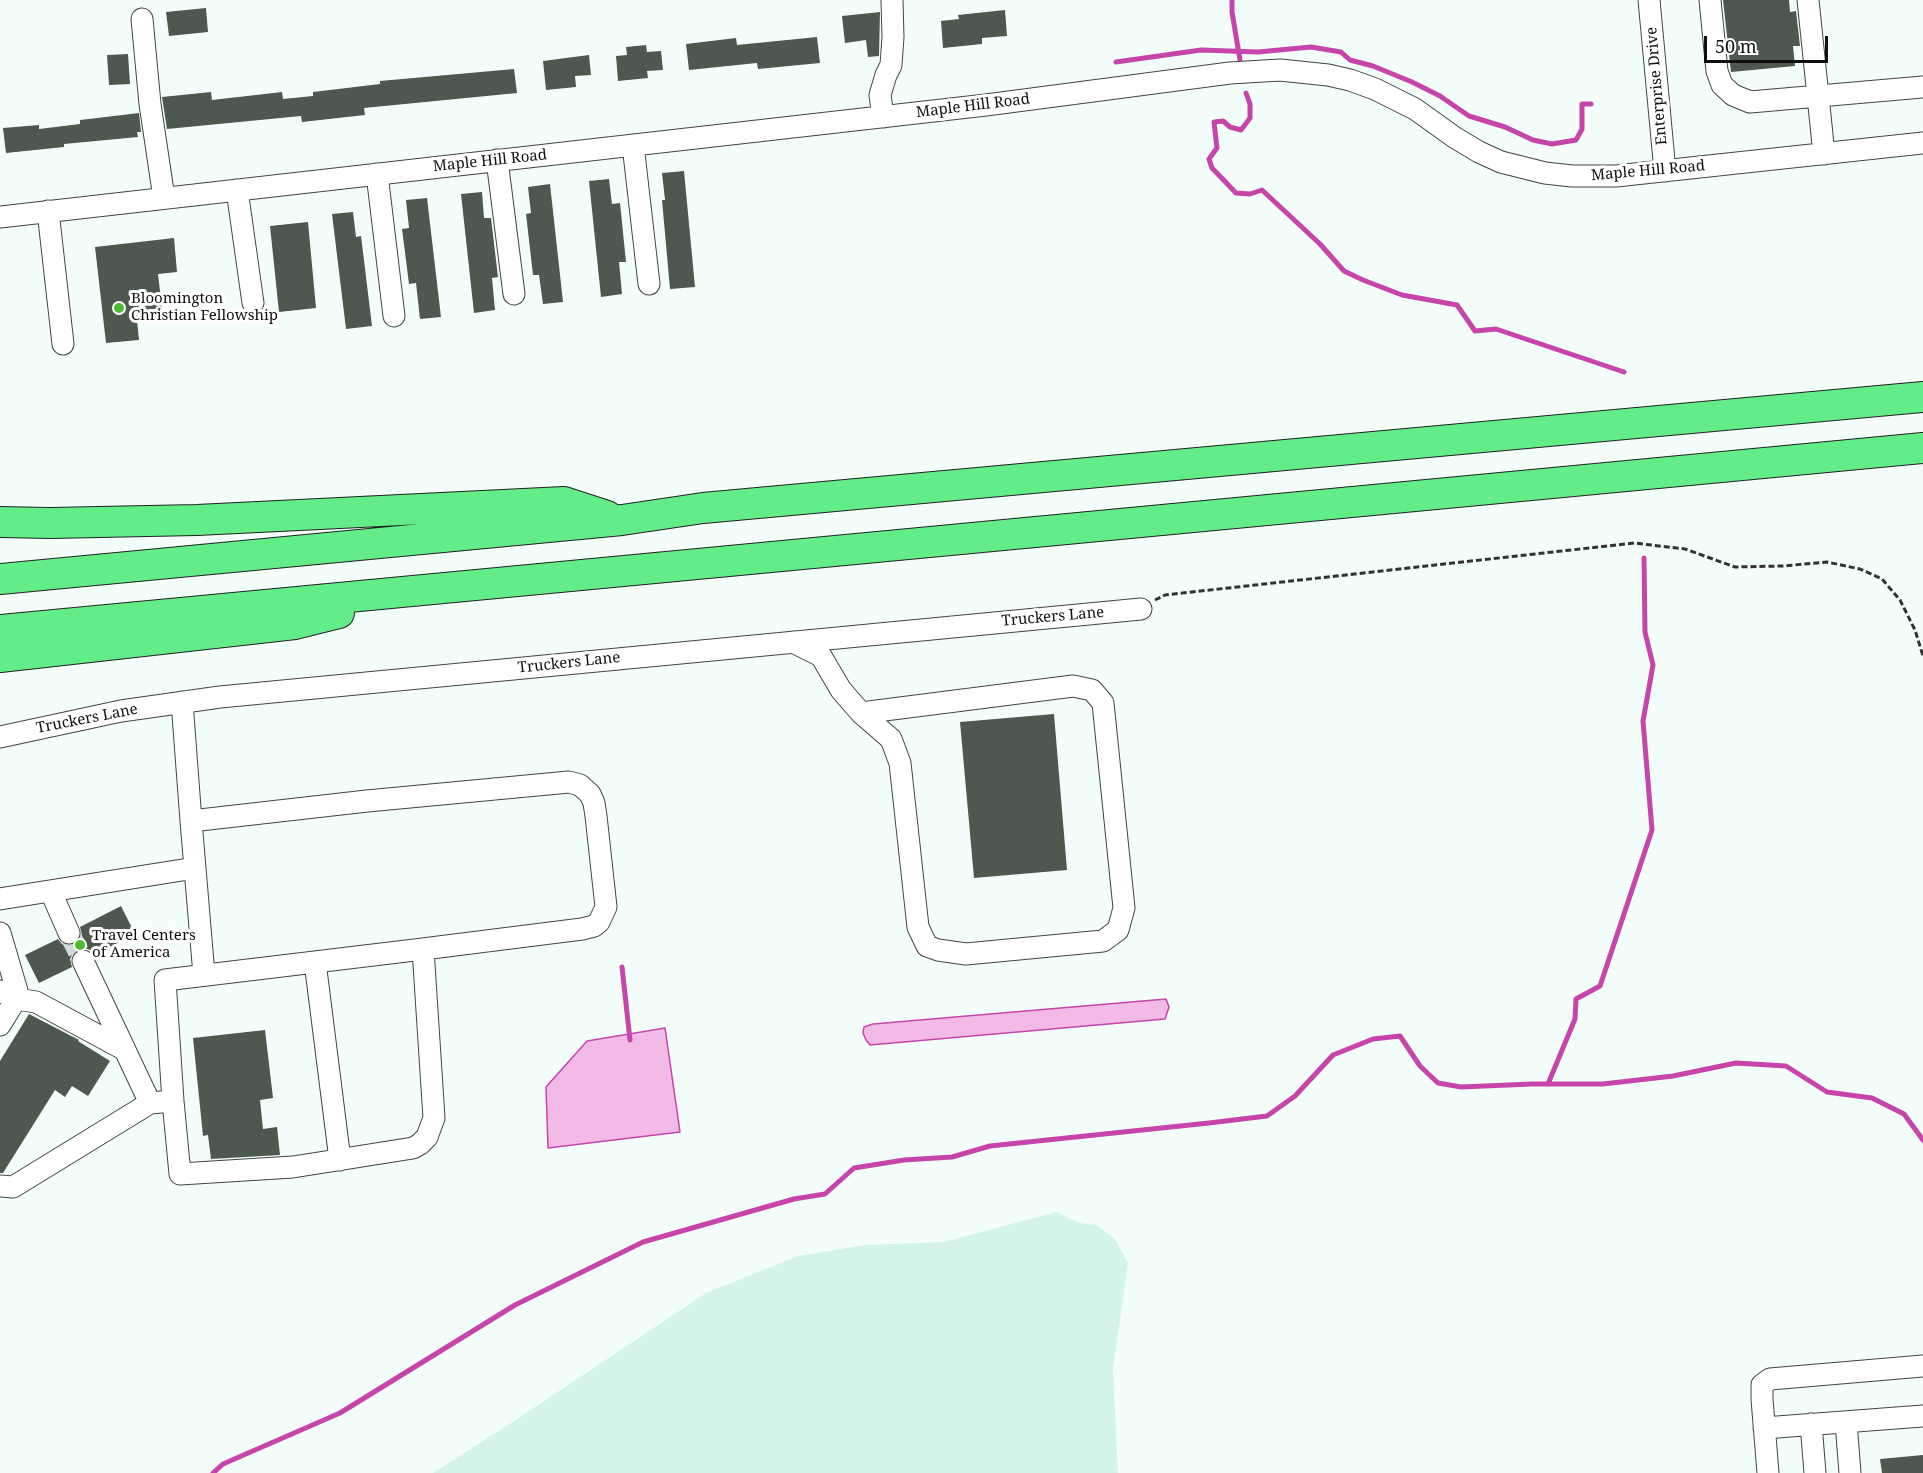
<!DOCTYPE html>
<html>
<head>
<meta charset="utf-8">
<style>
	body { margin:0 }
	#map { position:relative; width:1923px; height:1473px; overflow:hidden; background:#f3fefa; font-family:"Noto Serif",serif }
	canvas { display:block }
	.scale { position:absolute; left:1704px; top:36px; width:124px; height:27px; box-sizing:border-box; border:3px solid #101010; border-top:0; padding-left:8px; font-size:18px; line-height:21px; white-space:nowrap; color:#101010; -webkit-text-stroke:4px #fff; paint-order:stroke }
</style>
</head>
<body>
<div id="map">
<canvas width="1923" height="1473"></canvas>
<div class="scale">50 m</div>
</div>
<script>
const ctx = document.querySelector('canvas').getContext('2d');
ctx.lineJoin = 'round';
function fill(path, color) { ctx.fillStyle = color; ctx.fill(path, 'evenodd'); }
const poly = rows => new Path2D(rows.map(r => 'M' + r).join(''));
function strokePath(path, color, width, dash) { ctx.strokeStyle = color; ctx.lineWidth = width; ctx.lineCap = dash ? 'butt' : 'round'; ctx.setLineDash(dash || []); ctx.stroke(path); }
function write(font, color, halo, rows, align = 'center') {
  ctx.font = font + ' "Noto Serif",serif'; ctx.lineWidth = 6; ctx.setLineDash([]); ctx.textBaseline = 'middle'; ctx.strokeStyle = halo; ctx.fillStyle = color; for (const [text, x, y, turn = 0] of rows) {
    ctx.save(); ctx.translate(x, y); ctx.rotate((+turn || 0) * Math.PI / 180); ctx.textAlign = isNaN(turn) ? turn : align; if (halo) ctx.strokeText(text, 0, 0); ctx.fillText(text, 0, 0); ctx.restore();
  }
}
const farmland = poly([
	[1056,1212,1079,1223,1097,1225,1115,1239,1128,1263,1113,1369,1118,1473,433,1473,508,1425,706,1293,798,1256,865,1245,944,1242]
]);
const water = poly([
	[1166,999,1169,1007,1165,1019,870,1045,866,1040,863,1033,864,1027,873,1024,1166,999],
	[665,1028,680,1132,548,1148,546,1087,587,1041,665,1028]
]);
const stream = poly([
	[1232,0,1232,12,1240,60],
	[1116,62,1201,50,1258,52,1311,47,1341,52,1350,60,1373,66,1412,82,1440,96,1469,116,1505,127,1533,140,1552,144,1576,140,1582,129,1582,104,1591,104],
	[1246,93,1250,104,1250,118,1241,130,1230,127,1223,121,1214,122,1217,148,1209,159,1212,168,1236,193,1250,194,1262,190,1320,244,1344,271,1363,280,1402,295,1457,305,1475,331,1496,329,1624,372],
	[622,967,630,1040],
	[1548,1084,1575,1019,1576,999,1600,986,1652,830,1643,721,1653,665,1645,632,1644,558],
	[213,1473,223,1464,340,1413,515,1305,643,1242,794,1199,825,1194,854,1168,904,1160,952,1157,990,1146,1209,1123,1267,1116,1295,1096,1333,1055,1373,1039,1400,1036,1420,1066,1438,1083,1461,1087,1532,1084,1603,1084,1673,1076,1736,1063,1786,1066,1827,1092,1872,1098,1904,1114,1923,1140]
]);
const building = poly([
	[1723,0,1789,0,1790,12,1796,11,1800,46,1793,46,1795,66,1731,72],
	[206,8,208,32,169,36,166,12],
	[1005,10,1007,36,982,38,982,44,943,48,941,21,959,19,958,15],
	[880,12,879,56,868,57,866,40,845,43,842,16],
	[817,37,820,63,758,69,757,63,689,70,686,44,736,38,737,45],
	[646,45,647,52,661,51,663,70,647,71,648,78,618,81,616,56,627,55,626,47],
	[128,54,130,84,109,85,107,55],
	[589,55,591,75,575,76,576,87,546,90,543,61],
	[514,69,517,93,364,108,365,115,302,122,301,116,167,129,162,97,211,92,212,100,282,92,283,99,313,96,313,92,380,84,380,81],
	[139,113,141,132,137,132,138,137,64,144,64,147,6,153,3,128,39,125,39,129,80,124,80,120],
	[684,171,695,287,670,289,662,200,665,200,662,173],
	[609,179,612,204,620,203,626,262,619,262,622,294,601,297,589,181],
	[550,184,563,302,543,304,539,275,533,275,526,214,531,213,528,187],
	[482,192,484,218,491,218,498,277,492,278,495,310,474,313,461,194],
	[427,198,441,317,420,319,416,283,409,284,402,229,409,228,406,200],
	[353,212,356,237,361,236,372,326,346,329,332,214],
	[308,222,316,308,279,312,270,226],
	[174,238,177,272,158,274,163,317,137,320,139,340,106,343,95,247],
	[1054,714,1067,870,974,878,960,722],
	[121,906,135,934,94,955,90,950,85,948,77,950,73,953,70,959,72,967,39,983,25,955,58,939,62,944,67,946,75,944,80,940,82,935,80,927],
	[29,1014,79,1040,78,1041,110,1061,88,1096,72,1086,65,1097,55,1090,3,1173,0,1173,0,1061],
	[265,1030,273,1098,260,1100,263,1129,277,1127,280,1155,211,1159,208,1135,203,1136,193,1038],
	[1923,1455,1923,1473,1882,1473,1880,1459]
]);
const minorTunnel = poly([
	[69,933,83,961]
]);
const path = poly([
	[1155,600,1165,595,1634,543,1685,549,1735,567,1783,566,1827,562,1860,569,1882,579,1900,600,1915,630,1923,656]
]);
const minor = poly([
	[1649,0,1665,171],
	[1710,0,1717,71,1722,85,1733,95,1750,102,1923,87],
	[1808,0,1824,154],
	[142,19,150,104,164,198],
	[883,117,880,95,886,75,891,65,893,37,892,0],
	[633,145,649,284],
	[497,160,514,294],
	[377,174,394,316],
	[237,190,253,303],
	[48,211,63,344],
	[0,217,986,105,1230,73,1280,70,1328,75,1350,80,1375,89,1415,109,1454,137,1479,152,1501,162,1545,173,1572,176,1616,176,1923,143],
	[793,642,821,656,841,690,861,713,891,739,900,763,918,927,927,946,938,950,966,954,1103,941,1118,930,1124,908,1103,703,1092,690,1073,686,861,713],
	[182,702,191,821,367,801,569,782,580,785,590,794,594,803,596,816,606,907,599,922,594,926,582,929,423,949,434,1118,427,1137,420,1144,413,1148,293,1167,180,1174,173,1101,165,980,315,962],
	[0,737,121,711,220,697,1141,609],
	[191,821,204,975],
	[51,892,69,933],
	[0,899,195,868],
	[0,933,17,991,16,999,0,1025],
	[83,961,150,1103],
	[0,991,16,999,36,1002,125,1050],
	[340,1160,315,962,423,949],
	[0,1186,13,1187,150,1103,173,1101],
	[1846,1422,1850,1473],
	[1811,1424,1815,1473],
	[1764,1428,1923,1416],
	[1768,1473,1762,1399,1762,1385,1770,1379,1923,1366]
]);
const highway = poly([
	[0,522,50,523,197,520,564,502,607,516],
	[0,579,622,520,703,508,1923,397],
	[0,630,1923,448],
	[0,657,295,624,339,613]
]);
const markers = [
	[119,308,6,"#4eba2e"],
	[80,945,6,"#4eba2e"]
];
const streetNames = [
	["Enterprise Drive",1657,86,-95],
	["Maple Hill Road",973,106,-7],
	["Maple Hill Road",490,161,-6],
	["Maple Hill Road",1648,171,-5],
	["Truckers Lane",1053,617,-5],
	["Truckers Lane",569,663,-6],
	["Truckers Lane",87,719,-11]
];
const poiNames = [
	["Bloomington",131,299],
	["Christian Fellowship",131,316],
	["Travel Centers",92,936],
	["of America",92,953]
];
fill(farmland, '#d4f4eb');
fill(water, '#f3bae8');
strokePath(water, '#c745aa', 1.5);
strokePath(stream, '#c745aa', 5);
fill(building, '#4d584f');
strokePath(minorTunnel, '#d1dad7', 21, [21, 10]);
strokePath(minor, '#434343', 23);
strokePath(highway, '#212121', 32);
strokePath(path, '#323232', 3, [6, 3]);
strokePath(minor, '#fff', 21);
strokePath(highway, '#63ed89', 30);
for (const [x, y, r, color] of markers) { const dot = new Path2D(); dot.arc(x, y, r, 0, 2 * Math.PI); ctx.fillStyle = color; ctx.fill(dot); strokePath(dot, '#fff', 2); }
write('15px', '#101010', '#fff', streetNames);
write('15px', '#101010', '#fff', poiNames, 'left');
</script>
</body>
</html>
